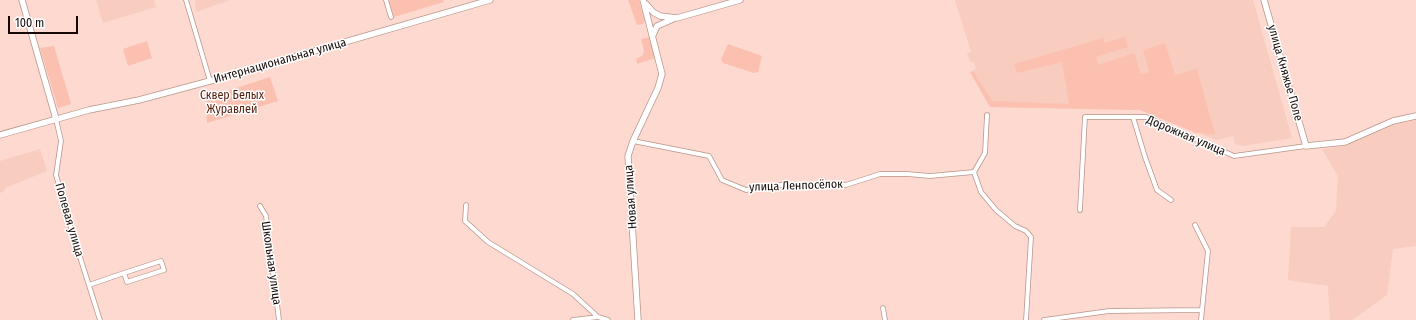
<!DOCTYPE html>
<html>
<head>
<meta charset="utf-8">
<style>
	body { margin:0 }
	#map { position:relative; width:1416px; height:320px; overflow:hidden; background:#fed9cf; font-family:"Fira Sans Condensed",sans-serif }
	canvas { display:block }
	.scale { position:absolute; left:8px; top:16px; width:70px; height:18px; box-sizing:border-box; border:2px solid #150906; border-top:0; padding-left:5px; font-size:12px; line-height:14px; white-space:nowrap; color:#150906; -webkit-text-stroke:3px #fff; paint-order:stroke }
</style>
</head>
<body>
<div id="map">
<canvas width="1416" height="320"></canvas>
<div class="scale">100 m</div>
</div>
<script>
const ctx = document.querySelector('canvas').getContext('2d');
ctx.lineJoin = 'round';
function fill(path, color) { ctx.fillStyle = color; ctx.fill(path, 'evenodd'); }
const poly = rows => new Path2D(rows.map(r => 'M' + r).join(''));
function strokePath(path, color, width, dash) { ctx.strokeStyle = color; ctx.lineWidth = width; ctx.lineCap = dash ? 'butt' : 'round'; ctx.setLineDash(dash || []); ctx.stroke(path); }
function write(font, color, halo, rows, align = 'center') {
  ctx.font = font + ' "Fira Sans Condensed",sans-serif'; ctx.lineWidth = 3; ctx.setLineDash([]); ctx.textBaseline = 'middle'; ctx.strokeStyle = halo; ctx.fillStyle = color; for (const [text, x, y, turn = 0] of rows) {
    ctx.save(); ctx.translate(x, y); ctx.rotate((+turn || 0) * Math.PI / 180); ctx.textAlign = isNaN(turn) ? turn : align; if (halo) ctx.strokeText(text, 0, 0); ctx.fillText(text, 0, 0); ctx.restore();
  }
}
const built = poly([
	[96,0,154,0,156,7,103,23],
	[195,0,230,0,196,12],
	[955,0,1253,0,1292,138,1243,146,1235,144,1233,136,1217,140,1140,110,990,107,970,72,976,69,974,62,970,62,967,53,971,52],
	[1416,119,1416,246,1393,249,1387,295,1352,320,1330,320,1328,286,1288,280,1291,227,1324,227,1336,211,1338,176,1322,149,1344,146,1390,126],
	[40,149,47,171,5,188,5,191,0,193,0,161]
]);
const green = poly([
	[389,0,443,0,444,2,394,17],
	[628,0,639,0,645,21,643,24,637,25],
	[650,37,655,58,637,64,636,59,643,55,644,50,641,39],
	[1125,37,1128,47,1096,57,1098,65,1134,53,1141,74,1149,72,1143,50,1165,43,1175,75,1197,69,1215,134,1196,133,1140,110,990,107,970,72,973,71,992,101,1069,104,1062,62,1017,73,1014,64,1103,38,1105,43],
	[147,41,152,58,128,66,123,49],
	[728,44,762,56,758,72,754,73,723,63,721,59],
	[54,46,71,104,58,108,40,48],
	[270,77,278,101,207,123,206,98]
]);
const street = poly([
	[186,0,210,81],
	[386,0,391,17],
	[987,115,985,153,974,172,981,192,996,210,1015,226,1026,231,1031,237,1026,320],
	[1133,117,1145,157,1157,190,1171,200],
	[56,119,61,141,56,175,73,235,100,320],
	[633,141,709,156,722,180,746,190,781,185,846,185,880,174,907,174,930,176,974,172],
	[466,205,465,221,488,242,573,294,598,317,608,320],
	[260,206,266,216,279,320],
	[1080,210,1085,117,1146,117,1234,156,1306,146],
	[1195,225,1208,251,1201,320],
	[89,285,124,273,161,261,164,270,127,282,124,273],
	[883,308,885,320],
	[573,320,598,317],
	[1044,320,1109,311,1201,310]
]);
const secondary = poly([
	[22,0,56,119],
	[1264,0,1306,146,1345,142,1393,121,1416,116],
	[646,4,653,12,660,16,677,18,740,0],
	[653,35,657,26,673,19],
	[0,135,89,110,139,100,210,81,490,0],
	[638,320,628,156,633,141,658,88,662,74,643,0]
]);
const streetNames = [
	["Интернациональная улица",280,61,-16],
	["улица Княжье Поле",1285,73,74],
	["Дорожная улица",1186,136,23],
	["улица Ленпосёлок",796,186,-2],
	["Новая улица",631,197,-94],
	["Полевая улица",69,220,74],
	["Школьная улица",271,263,82]
];
const parkNames = [
	["Сквер Белых",232,96],
	["Журавлей",232,110]
];
fill(built, '#f8ccbf');
fill(green, '#fbc0b0');
strokePath(street, '#b7958b', 5.5);
strokePath(secondary, '#b7958b', 7);
strokePath(street, '#fff', 4);
strokePath(secondary, '#fff', 5.5);
write('12px', '#150906', '#fff', streetNames);
write('12px', '#561d0c', '#fff', parkNames);
</script>
</body>
</html>
